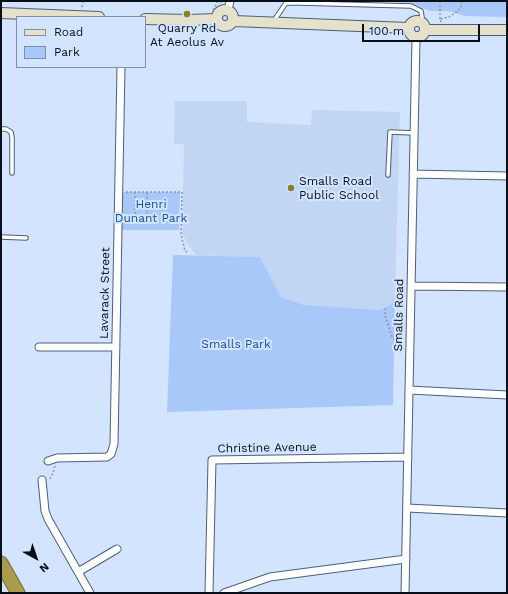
<!DOCTYPE html>
<html>
<head>
<meta charset="utf-8">
<style>
	body { margin:0 }
	#map { position:relative; width:508px; height:594px; overflow:hidden; background:#d3e4fe; font-family:"Work Sans",sans-serif }
	canvas { display:block }
	.frame { position:absolute; inset:0; border:2px solid #080f19; pointer-events:none }
	.legend { position:absolute; left:16px; top:16px; width:130px; height:52px; box-sizing:border-box; background:#d3e4fe; border:1px solid #828fa2; margin:0; padding:5px 7px; list-style:none; font-size:12px; color:#080f19 }
	.legend li { display:flex; align-items:center; gap:8px; height:20px }
	.legend b { width:20px; border:1px solid #828fa2 }
	.north { position:absolute; left:16px; top:538px; width:40px; height:40px; -webkit-text-stroke:3px #d3e4fe; paint-order:stroke; rotate:140deg; font-size:11px; font-weight:700; line-height:16px; text-align:center; color:#080f19 }
	.north::after { content:''; display:block; margin:auto; width:14px; height:18px; background:#080f19; clip-path:polygon(50% 0,100% 100%,50% 72%,0 100%) }
	.scale { position:absolute; left:362px; top:24px; width:118px; height:18px; box-sizing:border-box; border:2px solid #080f19; border-top:0; padding-left:5px; font-size:12px; line-height:14px; white-space:nowrap; color:#080f19; -webkit-text-stroke:3px #d3e4fe; paint-order:stroke }
</style>
</head>
<body>
<div id="map">
<canvas width="508" height="594"></canvas>
<div class="frame"></div>
<ul class="legend">
<li><b style="height:5px;background:#e6e1ca"></b>Road</li>
<li><b style="height:11px;background:#a7c8f8"></b>Park</li>
</ul>
<div class="north">N</div>
<div class="scale">100 m</div>
</div>
<script>
const ctx = document.querySelector('canvas').getContext('2d');
ctx.lineJoin = 'round';
function fill(path, color) { ctx.fillStyle = color; ctx.fill(path, 'evenodd'); }
const poly = rows => new Path2D(rows.map(r => 'M' + r).join(''));
function strokePath(path, color, width, dash) { ctx.strokeStyle = color; ctx.lineWidth = width; ctx.lineCap = dash ? 'butt' : 'round'; ctx.setLineDash(dash || []); ctx.stroke(path); }
function write(font, color, halo, rows, align = 'center') {
  ctx.font = font + ' "Work Sans",sans-serif'; ctx.lineWidth = 4; ctx.setLineDash([]); ctx.textBaseline = 'middle'; ctx.strokeStyle = halo; ctx.fillStyle = color; for (const [text, x, y, turn = 0] of rows) {
    ctx.save(); ctx.translate(x, y); ctx.rotate((+turn || 0) * Math.PI / 180); ctx.textAlign = isNaN(turn) ? turn : align; if (halo) ctx.strokeText(text, 0, 0); ctx.fillText(text, 0, 0); ctx.restore();
  }
}
const built = poly([
	[175,101,247,101,247,122,311,125,312,110,400,112,395,296,390,305,381,310,304,305,281,297,260,257,196,255,188,245,182,233,184,144,174,144]
]);
const green = poly([
	[370,1,507,1,507,17,465,16,448,11,430,11,411,3],
	[123,192,180,192,179,230,121,230],
	[173,255,260,257,281,297,304,305,380,310,390,305,395,296,393,405,167,412]
]);
const path = poly([
	[440,1,440,19],
	[507,3,507,16],
	[82,7,83,1],
	[213,10,218,1,222,2],
	[441,22,440,19,449,17,458,11,462,5,461,1],
	[126,192,182,192,181,234,185,251,189,253],
	[135,192,135,214,137,216,147,216,147,192],
	[135,200,147,200],
	[385,308,385,315,392,337,394,339,404,339],
	[50,479,53,473,55,466]
]);
const lane = poly([
	[273,22,286,3,299,3,411,6,421,11,423,24],
	[1,129,6,129,11,132,12,137,12,173],
	[388,175,390,132,414,133],
	[1,237,26,238]
]);
const street = poly([
	[228,10,230,1],
	[413,174,507,176],
	[411,286,507,287],
	[39,347,116,347],
	[409,390,507,395],
	[48,461,57,458,107,457,111,454,114,444,121,67],
	[42,480,45,511,48,519,90,593],
	[407,508,507,513],
	[78,572,117,549],
	[209,593,212,460,408,457],
	[224,593,270,577,406,559],
	[405,593,416,38]
]);
const secondary = poly([
	'217 18a8 8 0 1 1 16 0a8 8 0 1 1-16 0Z',
	[1,13,99,17],
	[145,19,188,20,217,19],
	'409 29a8 8 0 1 1 16 0a8 8 0 1 1-16 0Z',
	[234,21,408,28],
	[425,30,507,30]
]);
const highway = poly([
	[1,563,18,593]
]);
const markers = [
	[187,14,4,"#8c7c22"],
	[291,188,4,"#8c7c22"]
];
const poiNames = [
	["Quarry Rd",187,28],
	["At Aeolus Av",187,42],
	["Smalls Road",299,181,"left"],
	["Public School",299,195,"left"]
];
const parkNames = [
	["Henri",151,204],
	["Dunant Park",151,218],
	["Smalls Park",236,344]
];
const streetNames = [
	["Lavarack Street",105,293,-89],
	["Smalls Road",399,315,-89],
	["Christine Avenue",267,448,-1]
];
fill(built, '#c1d6f3');
fill(green, '#a7c8f8');
strokePath(lane, '#4c5f7a', 5.5);
strokePath(street, '#4c5f7a', 9);
strokePath(secondary, '#4c5f7a', 12);
strokePath(highway, '#716a3b', 15);
strokePath(path, '#8b98ad', 1.5, [2, 2]);
strokePath(lane, '#fff', 3.5);
strokePath(street, '#fff', 7);
strokePath(secondary, '#e6e1ca', 10);
strokePath(highway, '#aa9b4d', 13);
for (const [x, y, r, color] of markers) { const dot = new Path2D(); dot.arc(x, y, r, 0, 2 * Math.PI); ctx.fillStyle = color; ctx.fill(dot); strokePath(dot, '#d3e4fe', 1.5); }
write('12px', '#080f19', '#d3e4fe', poiNames);
write('12px', '#1652a3', '#d3e4fe', parkNames);
write('12px', '#080f19', '#d3e4fe', streetNames);
</script>
</body>
</html>
